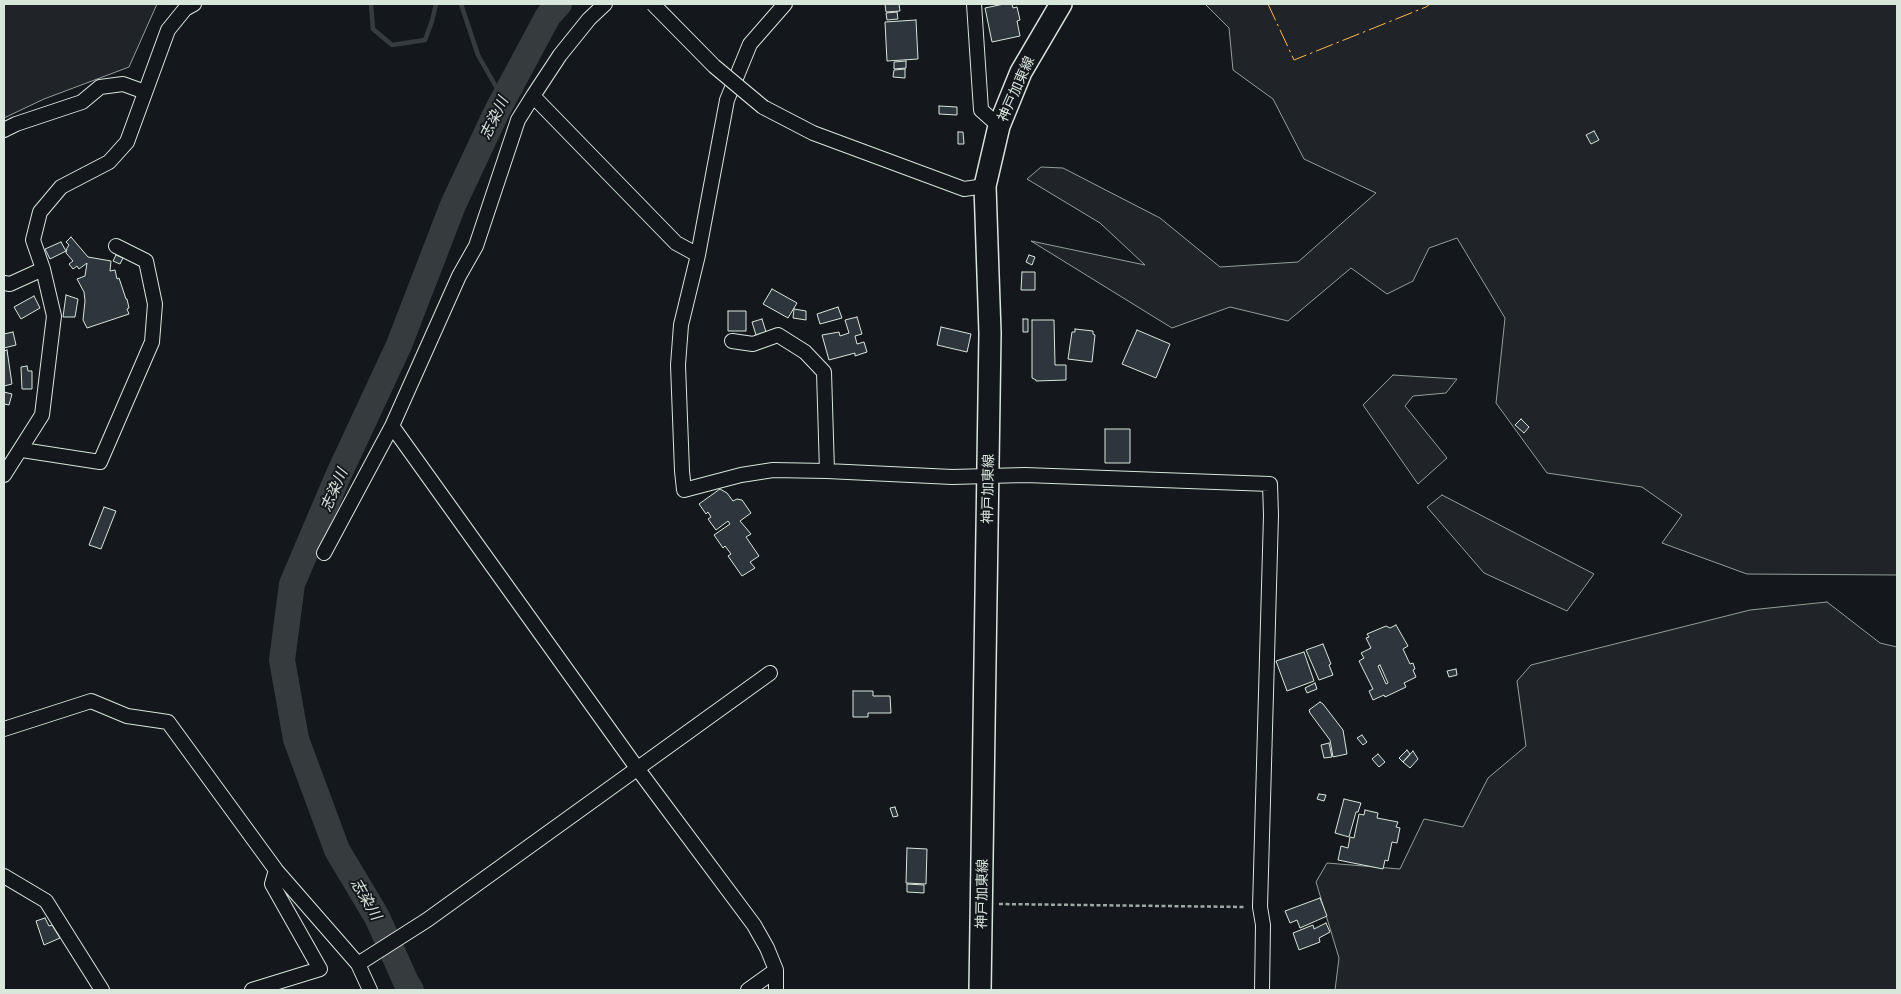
<!DOCTYPE html>
<html>
<head>
<meta charset="utf-8">
<style>
	body { margin:0 }
	#map { position:relative; width:1901px; height:994px; overflow:hidden; background:#14181c; font-family:"Exo 2",sans-serif }
	canvas { display:block }
	.frame { position:absolute; inset:0; border:5px solid #d8e6dc; pointer-events:none }
</style>
</head>
<body>
<div id="map">
<canvas width="1901" height="994"></canvas>
<div class="frame"></div>
</div>
<script>
const ctx = document.querySelector('canvas').getContext('2d');
ctx.lineJoin = 'round';
function fill(path, color) { ctx.fillStyle = color; ctx.fill(path, 'evenodd'); }
const poly = rows => new Path2D(rows.map(r => 'M' + r).join(''));
function strokePath(path, color, width, dash) { ctx.strokeStyle = color; ctx.lineWidth = width; ctx.lineCap = dash ? 'butt' : 'round'; ctx.setLineDash(dash || []); ctx.stroke(path); }
function write(font, color, halo, rows, align = 'center') {
  ctx.font = font + ' "Exo 2","Noto Sans JP",sans-serif'; ctx.lineWidth = 4; ctx.setLineDash([]); ctx.textBaseline = 'middle'; ctx.strokeStyle = halo; ctx.fillStyle = color; for (const [text, x, y, turn = 0] of rows) {
    ctx.save(); ctx.translate(x, y); ctx.rotate((+turn || 0) * Math.PI / 180); ctx.textAlign = isNaN(turn) ? turn : align; if (halo) ctx.strokeText(text, 0, 0); ctx.fillText(text, 0, 0); ctx.restore();
  }
}
const green = poly([
	[4,4,157,4,129,67,44,99,4,118,4,4],
	[1205,4,1897,4,1897,575,1747,574,1662,543,1682,515,1642,487,1547,473,1496,403,1505,318,1457,238,1429,248,1413,281,1387,294,1351,268,1288,321,1230,307,1172,328,1031,241,1145,265,1100,223,1027,179,1041,167,1063,168,1160,218,1220,267,1298,262,1376,193,1304,159,1273,99,1233,70,1229,28,1205,4],
	[1393,375,1457,379,1446,393,1413,396,1405,406,1447,458,1418,484,1363,405,1393,375],
	[1442,495,1594,574,1567,611,1484,573,1427,507,1442,495],
	[1827,602,1880,643,1897,647,1897,990,1335,990,1339,958,1316,882,1327,863,1400,869,1424,819,1463,827,1488,778,1526,746,1517,681,1531,665,1750,610,1827,602]
]);
const stream = poly([
	[371,4,373,29,392,45,425,40,432,21,436,4],
	[461,4,478,55,503,99]
]);
const river = poly([
	[411,990,406,982,377,917,337,850,296,739,282,660,292,584,338,476,399,345,453,205,497,111,548,16,559,4]
]);
const building = poly([
	[885,4,899,4,900,11,886,12,885,4],
	[1004,4,1012,4,1013,8,1017,7,1020,20,1017,21,1020,36,992,42,985,8,1004,4],
	[897,12,898,19,887,20,886,13,897,12],
	[916,20,918,59,887,61,885,22,916,20],
	[906,61,906,68,894,69,894,62,906,61],
	[905,69,905,78,893,77,894,70,905,69],
	[939,106,957,107,957,115,939,114,939,106],
	[1594,131,1599,140,1591,144,1586,135,1594,131],
	[958,132,963,132,964,144,958,144,958,132],
	[71,237,88,257,111,261,110,271,115,270,117,279,119,278,126,299,127,299,129,308,127,309,129,314,87,328,83,320,85,301,84,292,77,279,85,276,87,263,79,269,77,266,73,269,69,264,73,261,66,253,67,248,69,245,66,242,71,237],
	[61,242,66,251,50,259,45,249,61,242],
	[116,255,123,258,120,264,113,261,116,255],
	[1029,255,1035,257,1032,265,1026,262,1029,255],
	[1022,272,1035,272,1035,290,1021,290,1022,272],
	[772,289,797,303,788,318,763,304,772,289],
	[66,295,78,299,75,317,63,317,66,295],
	[34,296,40,308,21,319,14,307,34,296],
	[838,307,842,318,820,324,817,314,838,307],
	[794,309,806,311,806,320,793,318,794,309],
	[728,311,746,311,746,331,728,331,728,311],
	[857,317,862,334,855,336,857,344,864,342,867,352,855,356,855,353,829,360,822,335,839,332,840,336,849,333,845,320,857,317],
	[762,319,766,332,756,335,752,322,762,319],
	[1023,319,1028,319,1028,332,1023,332,1023,319],
	[1032,320,1054,320,1055,365,1066,365,1066,380,1036,381,1036,380,1032,378,1032,320],
	[941,327,971,334,967,352,937,345,941,327],
	[1075,329,1093,331,1093,334,1095,335,1092,362,1068,359,1072,332,1075,332,1075,329],
	[1137,330,1170,344,1156,378,1122,364,1137,330],
	[13,332,16,345,4,348,4,334,13,332],
	[7,350,12,384,4,386,4,351,7,350],
	[27,366,28,371,32,371,32,389,22,389,21,367,27,366],
	[4,392,12,394,9,405,4,404,4,392],
	[1521,419,1529,427,1524,433,1515,425,1521,419],
	[1105,429,1130,429,1130,463,1105,463,1105,429],
	[720,489,727,493,733,501,737,499,742,500,751,513,740,521,751,534,746,537,759,556,750,562,755,568,742,576,728,556,731,554,725,546,723,548,714,535,730,524,728,521,716,530,708,519,711,517,708,512,706,514,699,504,720,489],
	[104,507,116,511,101,549,89,545,104,507],
	[1396,625,1408,646,1403,649,1410,664,1413,663,1415,669,1413,670,1416,677,1404,683,1406,687,1385,697,1384,695,1373,700,1369,691,1373,689,1359,661,1364,658,1361,653,1371,648,1366,638,1369,637,1367,634,1386,626,1390,628,1396,625],
	[1380,665,1388,683,1386,684,1378,666,1380,665],
	[1323,644,1331,664,1329,665,1333,675,1319,680,1306,650,1323,644],
	[1304,652,1314,681,1287,691,1276,661,1304,652],
	[1456,669,1457,675,1449,677,1447,671,1456,669],
	[1315,683,1317,689,1307,693,1305,688,1315,683],
	[853,691,873,691,873,696,890,696,891,713,868,713,868,717,853,717,853,691],
	[1320,702,1323,704,1343,730,1347,754,1333,757,1330,740,1310,713,1309,710,1320,702],
	[1362,735,1367,742,1363,745,1357,738,1362,735],
	[1329,743,1332,757,1324,758,1321,745,1329,743],
	[1407,750,1410,754,1403,762,1399,758,1407,750],
	[1413,751,1418,759,1410,768,1403,762,1413,751],
	[1378,754,1385,762,1379,767,1372,759,1378,754],
	[1319,794,1326,795,1324,801,1317,799,1319,794],
	[1344,799,1361,803,1358,812,1356,812,1349,837,1335,833,1344,799],
	[895,807,898,816,893,817,890,808,895,807],
	[1365,810,1378,813,1377,818,1398,822,1396,827,1400,828,1397,843,1392,842,1388,861,1385,860,1383,869,1338,860,1341,846,1348,848,1350,837,1354,838,1359,814,1364,815,1365,810],
	[907,848,927,849,926,884,906,883,907,848],
	[907,884,924,885,924,893,907,892,907,884],
	[1320,898,1327,916,1300,928,1297,920,1290,923,1285,911,1320,898],
	[45,918,49,926,52,925,60,938,44,945,36,921,45,918],
	[1326,923,1330,932,1319,938,1320,942,1299,950,1293,933,1313,925,1314,929,1326,923]
]);
const path = poly([
	[999,904,1245,907]
]);
const street = poly([
	[785,4,750,44,727,100,698,255,681,325,678,365,682,471,684,490,741,475,773,470,827,471,952,477,1025,475,1270,484,1271,515,1260,907,1263,925,1262,990],
	[974,4,981,110,999,126],
	[533,96,560,55,589,19,605,4],
	[763,107,813,133,964,189,985,186],
	[4,130,16,124,82,102,100,87,123,84,145,92],
	[698,255,676,243,533,96,518,120,476,246,459,276,392,426,637,768,754,925,767,948,776,970,776,990],
	[4,283,10,284,43,269],
	[732,341,753,344,778,335,805,352,824,372,827,471],
	[22,450,100,462,152,342,155,304,146,261,116,246],
	[4,475,42,415,54,316,43,269,33,240,40,212,61,187,109,162,127,142,168,30,185,9,194,4],
	[324,553,392,426],
	[4,729,91,701,127,716,168,722,276,870,358,964,370,990],
	[4,876,46,901,102,990],
	[358,964,427,920,770,673],
	[252,990,320,969,272,884,276,870],
	[748,990,776,970]
]);
const primary = poly([
	[980,990,990,333,985,186,999,126,1021,72,1061,4]
]);
const streetBridge = poly([
	[653,4,714,66,763,107]
]);
const power = poly([
	[1268,4,1294,60,1426,7,1430,4]
]);
const streetNames = [
	["神戸加東線",1016,89,-66],
	["神戸加東線",988,489,-89],
	["神戸加東線",982,894,-89]
];
const waterNames = [
	["志染川",494,118,-64],
	["志染川",334,490,-66],
	["志染川",366,899,60]
];
fill(green, '#202428');
strokePath(green, '#939e99', 1);
strokePath(stream, '#363b3e', 4.5);
strokePath(river, '#363b3e', 26);
fill(building, '#2c363c');
strokePath(building, '#d8e6dc', 1);
strokePath(street, '#d8e6dc', 16);
strokePath(primary, '#d8e6dc', 24);
strokePath(path, '#9da8a2', 2.5, [4, 2.5]);
strokePath(street, '#14181c', 14);
strokePath(primary, '#14181c', 21);
strokePath(streetBridge, '#d8e6dc', 16, []);
strokePath(streetBridge, '#14181c', 14);
strokePath(power, '#ffb74d', 1, [18, 4, 2.5, 4]);
write('14px', '#d8e6dc', '#14181c', streetNames);
write('italic 15px', '#d8e6dc', '#14181c', waterNames);
</script>
</body>
</html>
